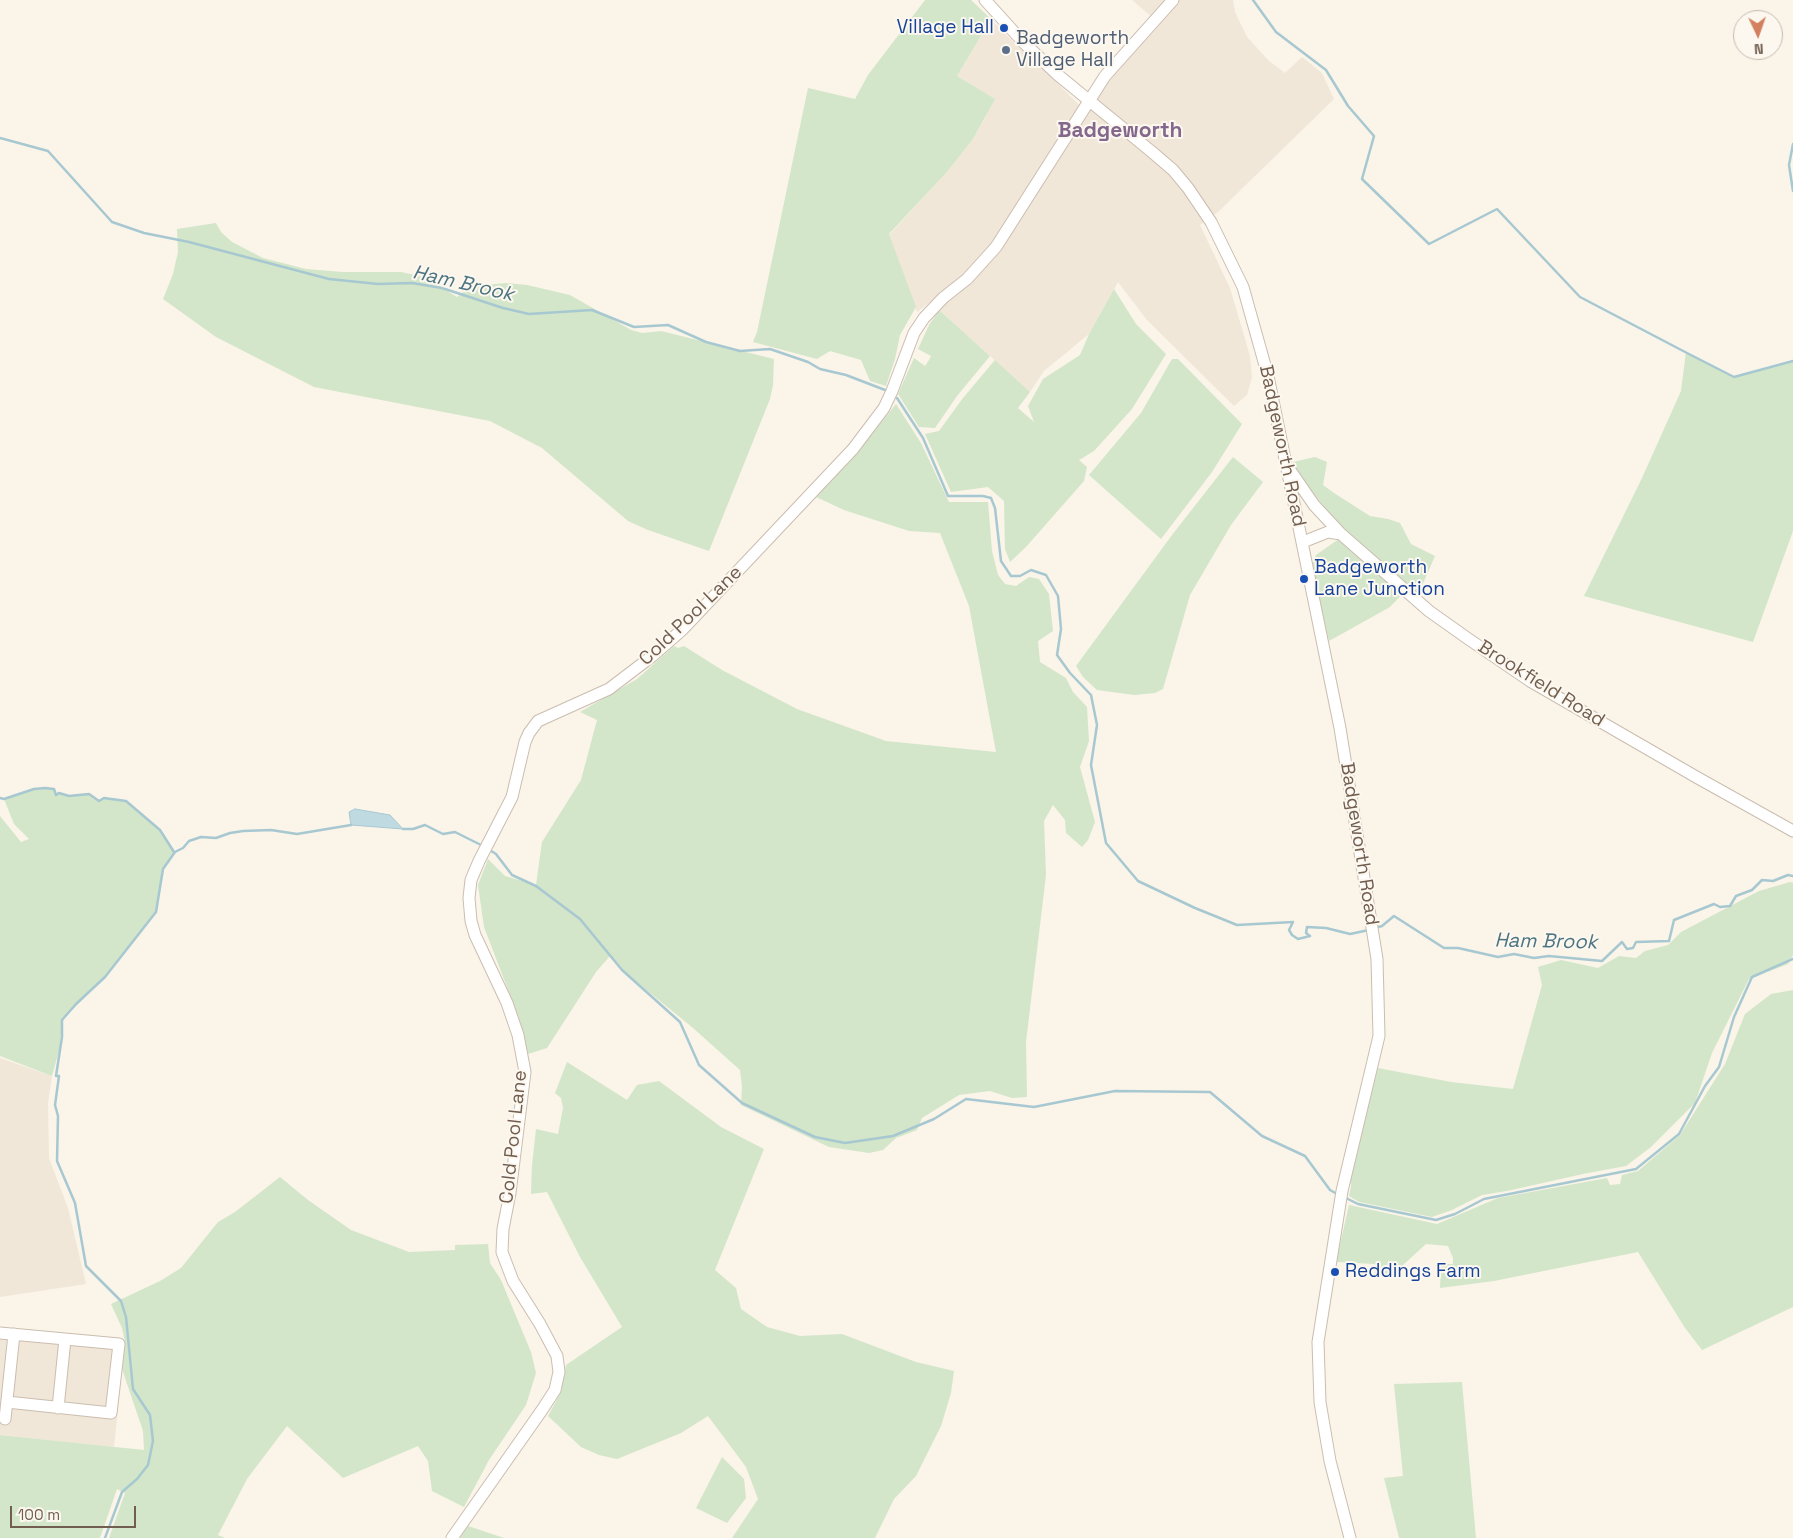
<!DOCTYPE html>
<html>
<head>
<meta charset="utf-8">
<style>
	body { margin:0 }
	#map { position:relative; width:1793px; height:1538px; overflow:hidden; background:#faf4e9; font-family:"Space Grotesk",sans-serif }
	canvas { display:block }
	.north { position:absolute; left:1733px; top:10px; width:50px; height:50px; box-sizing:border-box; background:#fdf8ef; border:1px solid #c5baaf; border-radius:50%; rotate:177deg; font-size:14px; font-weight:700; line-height:20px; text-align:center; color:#715e50 }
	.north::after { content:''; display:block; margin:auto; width:18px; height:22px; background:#d3805e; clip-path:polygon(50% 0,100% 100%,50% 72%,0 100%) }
	.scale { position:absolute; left:10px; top:1506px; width:126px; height:22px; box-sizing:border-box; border:2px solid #715e50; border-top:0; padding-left:6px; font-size:15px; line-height:18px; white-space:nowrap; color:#715e50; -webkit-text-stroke:4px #fdf8ef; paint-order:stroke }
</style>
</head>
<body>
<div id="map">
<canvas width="1793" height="1538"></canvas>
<div class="north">N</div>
<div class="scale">100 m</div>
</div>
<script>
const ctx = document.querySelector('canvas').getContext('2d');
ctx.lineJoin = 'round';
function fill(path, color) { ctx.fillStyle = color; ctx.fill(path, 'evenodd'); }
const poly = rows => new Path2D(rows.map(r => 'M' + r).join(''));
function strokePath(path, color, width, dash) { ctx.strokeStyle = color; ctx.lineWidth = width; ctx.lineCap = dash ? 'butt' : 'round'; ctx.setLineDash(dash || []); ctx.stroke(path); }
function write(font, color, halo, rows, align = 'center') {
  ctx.font = font + ' "Space Grotesk",sans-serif'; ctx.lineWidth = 4; ctx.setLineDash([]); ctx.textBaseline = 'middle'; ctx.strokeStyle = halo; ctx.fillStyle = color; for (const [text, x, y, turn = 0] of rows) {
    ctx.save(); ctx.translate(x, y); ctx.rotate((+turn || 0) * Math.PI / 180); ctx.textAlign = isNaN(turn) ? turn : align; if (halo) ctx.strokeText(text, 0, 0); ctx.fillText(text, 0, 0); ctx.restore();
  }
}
const residential = poly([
	[1132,0,1233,0,1235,12,1247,37,1269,61,1285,73,1302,57,1322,73,1334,99,1218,212,1200,225,1230,288,1250,356,1252,377,1247,395,1234,406,1147,320,1118,282,1089,334,1044,371,1030,392,930,302,917,312,889,235,947,172,973,139,985,118,994,99,957,76,991,19,1020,49,1038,63,1078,104,1089,112,1104,87,1158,22],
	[0,1058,52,1076,48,1103,49,1158,68,1208,86,1284,0,1297],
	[0,1329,125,1342,114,1447,0,1435]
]);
const green = poly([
	[925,0,971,0,991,19,957,76,995,99,973,139,947,172,889,234,916,307,900,335,895,359,886,386,870,381,861,360,830,351,817,359,753,342,757,332,808,88,855,99,868,75],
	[216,223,221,232,232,242,263,258,306,269,343,272,401,272,424,277,457,297,467,289,483,285,506,283,527,285,570,295,631,330,642,333,661,331,774,359,773,385,770,399,709,551,648,530,628,521,542,448,490,421,314,387,216,337,163,299,173,274,178,252,177,229],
	[1114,289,1136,324,1166,354,1132,409,1094,451,1079,460,1087,467,1084,481,1026,547,1010,562,1005,549,1004,501,988,487,951,492,925,434,939,431,963,398,995,360,1030,392,1018,408,1034,422,1028,406,1043,379,1080,355,1089,334],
	[939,310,990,356,957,396,935,428,919,427,898,394,914,358,925,366,929,360,931,356,918,349,929,325],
	[1686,352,1734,377,1793,361,1793,531,1753,642,1584,596,1642,478,1681,391],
	[1172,359,1178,359,1242,424,1212,472,1161,539,1089,475,1141,413],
	[896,404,921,443,949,502,988,502,992,551,998,575,1005,584,1016,586,1029,577,1039,579,1049,594,1053,631,1038,641,1040,662,1066,678,1073,692,1087,707,1089,741,1080,767,1095,822,1088,840,1082,847,1066,833,1065,820,1053,805,1044,821,1046,875,1026,1042,1027,1097,1012,1098,990,1091,959,1095,922,1118,917,1130,896,1138,883,1150,869,1153,829,1147,741,1105,742,1087,740,1070,693,1028,622,970,610,956,596,972,547,1048,528,1054,518,1016,484,927,478,885,488,859,505,876,536,885,542,842,581,780,597,720,580,712,637,679,674,646,678,648,684,646,722,670,797,709,886,741,996,752,969,606,940,533,909,531,844,510,816,497,867,440],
	[1233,457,1263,482,1231,525,1190,595,1163,689,1155,693,1134,695,1097,690,1083,677,1076,666,1172,535],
	[1315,457,1327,462,1323,485,1334,493,1370,516,1388,519,1400,523,1411,544,1435,556,1418,595,1408,588,1390,607,1329,641,1313,574,1313,562,1316,555,1346,534,1302,479,1293,462],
	[45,788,54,789,56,795,59,793,69,796,89,794,99,801,104,798,126,801,160,830,175,852,163,869,156,912,105,977,62,1020,60,1047,52,1076,0,1056,0,816,21,842,29,839,14,824,4,799,34,789],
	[1790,882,1793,883,1793,955,1788,964,1749,979,1712,1053,1695,1103,1651,1147,1626,1166,1583,1174,1507,1191,1482,1195,1452,1210,1432,1217,1359,1202,1349,1196,1351,1187,1351,1173,1378,1068,1451,1082,1513,1089,1542,985,1538,967,1561,960,1598,968,1619,956,1636,958,1645,951,1668,945,1681,932,1759,891],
	[1793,990,1793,1307,1702,1350,1685,1328,1638,1252,1494,1281,1440,1288,1441,1264,1453,1264,1453,1258,1448,1246,1426,1244,1392,1275,1375,1275,1375,1264,1336,1262,1349,1205,1437,1224,1498,1198,1607,1178,1610,1185,1620,1184,1622,1175,1638,1171,1680,1135,1725,1064,1745,1014,1771,994],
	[567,1062,627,1100,637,1085,659,1081,721,1127,764,1149,715,1270,736,1288,741,1309,767,1327,800,1336,842,1334,916,1362,954,1371,951,1393,941,1426,916,1476,894,1499,875,1538,732,1538,758,1499,746,1467,708,1416,681,1433,617,1459,599,1455,581,1447,548,1416,561,1392,566,1365,622,1327,580,1257,547,1192,531,1194,532,1165,536,1129,558,1134,563,1108,561,1098,555,1093],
	[280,1177,308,1200,351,1230,409,1252,455,1250,455,1245,488,1244,490,1263,501,1280,531,1352,536,1373,526,1405,489,1460,464,1507,432,1491,428,1461,418,1446,343,1478,287,1426,247,1479,218,1535,225,1538,109,1538,125,1493,117,1489,100,1538,0,1538,0,1435,144,1450,143,1431,122,1369,125,1342,122,1328,111,1304,160,1281,181,1268,218,1222,235,1212],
	[1462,1382,1476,1538,1399,1538,1384,1478,1403,1476,1394,1384],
	[722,1457,744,1479,746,1498,727,1523,696,1508],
	[468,1526,504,1538,460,1538]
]);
const water = poly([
	[355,809,390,815,403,829,351,825,349,812,355,809]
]);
const stream = poly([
	[1253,0,1276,32,1326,70,1348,106,1374,136,1362,179,1429,244,1497,209,1580,297,1687,353,1734,377,1793,361],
	[0,138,48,151,112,222,144,233,189,242,329,279,378,284,412,283,442,288,503,308,529,314,592,310,634,327,668,325,706,342,740,351,770,349,808,362,820,369,846,375,885,390],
	[1793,144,1789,165,1793,191],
	[897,398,923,438,948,496,983,496,991,498,995,508,1001,561,1011,576,1020,576,1031,570,1046,575,1058,596,1061,629,1057,655,1070,673,1091,695,1097,725,1091,765,1106,843,1138,881,1195,908,1237,925,1293,922,1289,930,1292,935,1298,939,1310,936,1306,933,1307,927,1326,928,1350,934,1369,930],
	[0,798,4,799,34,789,45,788,54,789,56,795,59,793,69,796,89,794,99,801,104,798,126,801,160,830,174,852],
	[403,829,413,829,425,825,443,834,455,832,483,846],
	[488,849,496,854,512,875,536,886,580,919,622,970,680,1022,699,1065,742,1103,815,1137,845,1143,893,1136,934,1119,966,1099,1034,1107,1115,1091,1210,1092,1262,1136,1305,1156,1330,1190,1337,1194],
	[1375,928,1382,926,1394,916,1444,948,1458,948,1498,957,1514,954,1534,958,1549,956,1602,961,1622,942,1627,949,1633,948,1636,942,1669,941,1674,920,1714,904,1720,907,1730,906,1736,896,1752,890,1762,880,1773,881,1788,875,1793,876],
	[1344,1197,1358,1204,1436,1220,1455,1214,1484,1199,1636,1169,1679,1134,1705,1086,1719,1067,1734,1017,1752,977,1793,959],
	[105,1538,122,1492,137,1479,148,1465,153,1441,150,1415,133,1389,126,1317,121,1301,86,1266,75,1203,57,1161,58,1116,55,1105,59,1076,56,1076,62,1037,62,1020,76,1004,105,977,156,912,163,869,175,852,183,848,189,841,201,837,216,838,230,833,243,831,271,830,297,834,351,825]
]);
const minor = poly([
	[985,0,1024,43,1058,75,1152,152,1173,170,1188,188,1211,222,1243,287,1268,376,1340,728,1377,959,1379,1036,1342,1191,1318,1342,1320,1402,1330,1461,1350,1538],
	[1290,470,1314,505,1341,534,1429,611,1467,638,1530,681,1698,778,1793,831],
	[1303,542,1328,532,1341,534],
	[0,1333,119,1344,111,1413,7,1402],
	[58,1408,65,1339],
	[5,1419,14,1334],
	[452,1538,542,1410,555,1390,559,1372,557,1356,540,1324,513,1281,502,1252,503,1229,510,1193,525,1072,518,1035,507,1003,475,935,471,921,469,898,471,880,479,861,512,797,525,742,529,733,538,721,609,689,651,657,683,629,853,449,884,408,892,391,914,333,924,318,943,298,967,279,996,247,1105,76,1173,0]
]);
const markers = [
	[1004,28,5,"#1a4fb4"],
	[1006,50,5,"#5c6f8a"],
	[1304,579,5,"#1a4fb4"],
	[1335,1272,5,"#1a4fb4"]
];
const transitNames = [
	["Village Hall",994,28,"right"],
	["Badgeworth",1314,568],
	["Lane Junction",1314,590],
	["Reddings Farm",1345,1272]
];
const serviceNames = [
	["Badgeworth",1016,39],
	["Village Hall",1016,61]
];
const streetNames = [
	["Badgeworth Road",1282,446,78],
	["Cold Pool Lane",691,616,-44],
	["Brookfield Road",1541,684,32],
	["Badgeworth Road",1359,844,81],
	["Cold Pool Lane",514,1137,-84]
];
const waterNames = [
	["Ham Brook",463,284,13],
	["Ham Brook",1546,942,1]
];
const quarterNames = [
	["Badgeworth",1120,131]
];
fill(residential, '#f0e7d8');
fill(green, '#d3e6c9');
fill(water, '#c0dae1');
strokePath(water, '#a7c8d1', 1);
strokePath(stream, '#a7c8d1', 2.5);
strokePath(minor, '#cbbdb0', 13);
strokePath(minor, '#fff', 11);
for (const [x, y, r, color] of markers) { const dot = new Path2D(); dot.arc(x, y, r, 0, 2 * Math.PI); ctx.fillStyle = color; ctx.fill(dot); strokePath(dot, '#fdf8ef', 2); }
write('19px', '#164399', '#fdf8ef', transitNames, 'left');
write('19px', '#4e5e75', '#fdf8ef', serviceNames, 'left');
write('19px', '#715e50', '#fdf8ef', streetNames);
write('italic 20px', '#4c7481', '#fdf8ef', waterNames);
write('bold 21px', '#83678c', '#fdf8ef', quarterNames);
</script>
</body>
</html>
